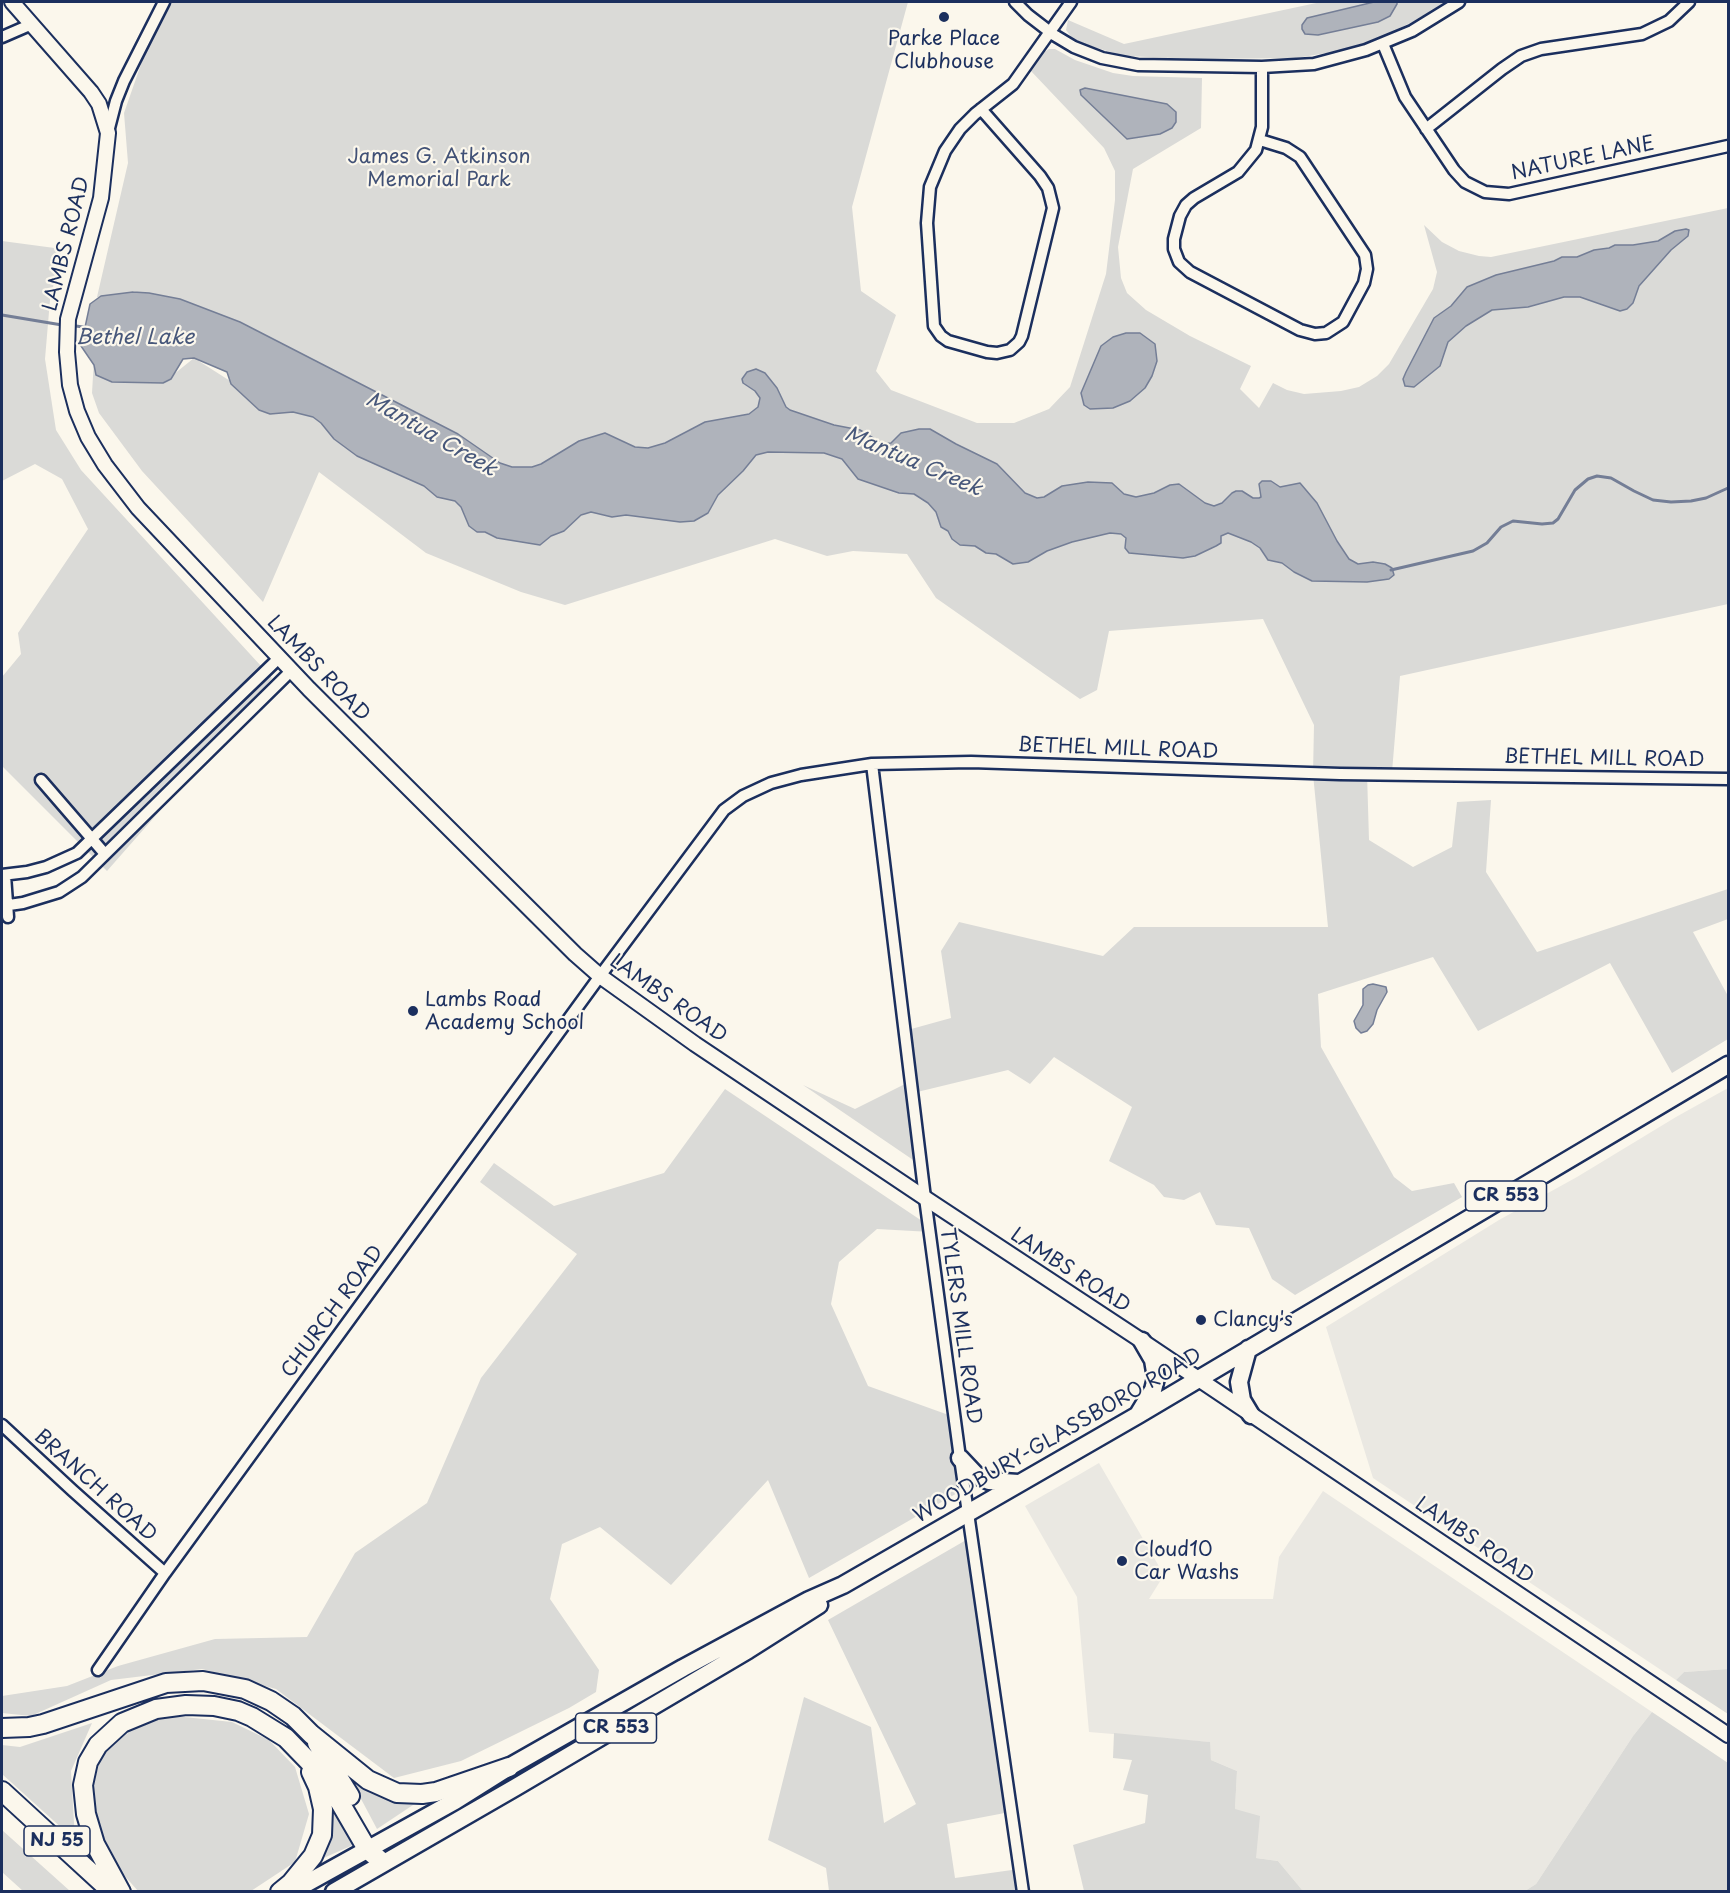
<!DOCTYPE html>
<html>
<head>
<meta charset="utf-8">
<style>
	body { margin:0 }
	#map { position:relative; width:1730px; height:1893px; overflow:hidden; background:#fbf7ec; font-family:"Playpen Sans",sans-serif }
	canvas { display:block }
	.frame { position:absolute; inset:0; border:3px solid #1b2f5e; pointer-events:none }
</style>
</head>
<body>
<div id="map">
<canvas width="1730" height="1893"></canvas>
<div class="frame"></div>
</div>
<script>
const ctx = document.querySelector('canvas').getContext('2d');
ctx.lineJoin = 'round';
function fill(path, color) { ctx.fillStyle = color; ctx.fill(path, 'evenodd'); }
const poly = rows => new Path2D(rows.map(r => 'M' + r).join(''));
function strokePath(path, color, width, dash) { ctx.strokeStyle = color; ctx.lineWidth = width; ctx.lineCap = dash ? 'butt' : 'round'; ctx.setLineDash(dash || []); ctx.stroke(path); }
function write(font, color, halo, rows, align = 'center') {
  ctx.font = font + ' "Playpen Sans",sans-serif'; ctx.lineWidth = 4.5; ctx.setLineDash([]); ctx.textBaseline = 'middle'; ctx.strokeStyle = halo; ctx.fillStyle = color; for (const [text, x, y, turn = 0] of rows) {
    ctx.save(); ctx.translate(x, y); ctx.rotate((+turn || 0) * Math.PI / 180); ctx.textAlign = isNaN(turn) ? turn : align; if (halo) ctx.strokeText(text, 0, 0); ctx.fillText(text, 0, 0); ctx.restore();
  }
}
const built = poly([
	[1728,1088,1728,1669,1684,1672,1676,1680,1373,1478,1326,1327,1499,1220,1577,1177,1676,1117],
	[1099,1463,1164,1575,1149,1599,1273,1599,1279,1557,1323,1491,1652,1712,1633,1736,1536,1884,1525,1891,1303,1891,1278,1861,1256,1858,1235,1809,1237,1771,1211,1760,1209,1742,1089,1732,1077,1597,1025,1506]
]);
const green = poly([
	[169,2,908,2,852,207,861,291,896,315,876,371,891,390,977,423,1014,423,1049,409,1070,387,1106,274,1115,200,1115,171,1104,148,1030,70,1041,54,1049,49,1055,49,1075,60,1113,73,1133,76,1202,78,1201,128,1133,169,1118,247,1121,278,1127,293,1146,310,1190,336,1251,366,1240,389,1259,408,1273,383,1287,390,1304,394,1341,391,1359,387,1377,376,1389,364,1433,289,1437,272,1424,225,1442,242,1459,251,1479,256,1491,257,1728,208,1728,604,1400,676,1392,772,1367,773,1369,840,1413,867,1452,847,1457,802,1491,800,1486,872,1537,952,1728,889,1728,919,1693,932,1728,996,1728,1039,1672,1073,1610,963,1478,1031,1433,957,1318,994,1321,1047,1394,1177,1412,1191,1454,1183,1462,1197,1295,1295,1272,1279,1249,1228,1216,1225,1200,1192,1184,1200,1164,1197,1154,1185,1109,1161,1132,1107,1054,1057,1030,1084,1008,1070,913,1093,922,1166,803,1085,855,1109,911,1081,904,1031,951,1018,941,951,959,922,1103,956,1134,927,1328,927,1313,774,1314,725,1263,619,1109,631,1097,690,1080,699,936,598,907,554,853,551,827,556,775,539,565,605,521,592,426,553,319,472,263,602,142,471,99,413,92,393,94,359,163,383,194,358,279,412,240,322,97,297,128,163,124,113,146,50],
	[1321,2,1447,2,1412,22,1382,37,1339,51,1296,58,1197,59,1124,56,1087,45,1072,38,1066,30,1068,20,1124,44],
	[2,241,62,249,50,300,45,359,56,430,81,470,272,678,231,730,107,871,2,766,2,677,21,654,18,633,88,529,62,479,35,464,2,481],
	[725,1089,931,1227,931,1232,877,1229,839,1262,831,1304,868,1386,957,1418,966,1488,809,1578,768,1480,671,1585,600,1527,562,1544,550,1599,599,1670,596,1692,569,1708,461,1761,394,1778,276,1689,202,1669,111,1680,31,1716,2,1713,2,1696,67,1686,118,1666,215,1639,307,1637,355,1553,427,1503,481,1378,577,1254,480,1182,494,1163,554,1206,664,1173],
	[973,1536,1010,1812,947,1824,955,1878,1019,1869,1022,1891,829,1891,826,1868,768,1840,804,1697,871,1727,884,1823,916,1804,828,1620],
	[1728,1669,1728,1714,1676,1680,1684,1672],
	[1652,1712,1728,1763,1728,1891,1525,1891,1536,1884,1633,1736],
	[165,1715,232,1722,269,1740,295,1767,309,1814,295,1862,251,1891,138,1891,123,1874,100,1830,92,1788,102,1755,136,1726],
	[92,1723,71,1771,75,1840,2,1774,2,1745,20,1747],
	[1114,1733,1210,1742,1211,1760,1237,1771,1235,1809,1260,1816,1256,1858,1278,1861,1303,1891,1084,1891,1073,1845,1145,1823,1148,1795,1123,1790,1132,1760,1113,1758],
	[343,1765,419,1801,377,1829],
	[331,1805,353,1845,319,1860],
	[2,1830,70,1891,23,1891,2,1872]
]);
const water = poly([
	[1374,2,1397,2,1397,4,1390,16,1378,22,1318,35,1305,34,1302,29,1302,25,1307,18,1374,2],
	[1085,88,1167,104,1176,112,1176,122,1172,128,1160,134,1127,139,1081,95,1080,90,1085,88],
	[1686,229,1689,230,1688,236,1671,250,1639,286,1633,303,1627,309,1620,311,1580,297,1564,297,1528,307,1492,310,1466,326,1448,342,1440,366,1414,387,1405,386,1403,379,1406,372,1434,318,1451,306,1467,287,1496,275,1554,261,1562,257,1577,257,1594,250,1609,248,1615,245,1633,245,1658,241,1675,231,1686,229],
	[133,292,149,293,180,299,240,322,458,434,500,463,512,467,532,467,541,464,579,441,605,433,635,447,648,448,665,443,705,422,749,414,758,407,760,398,755,391,743,383,742,379,747,372,756,369,765,373,777,388,786,407,790,410,834,425,860,430,883,444,891,443,901,433,919,429,930,429,956,444,997,464,1025,493,1037,498,1044,497,1062,486,1088,482,1112,483,1124,494,1136,497,1154,493,1170,485,1179,484,1205,503,1214,506,1222,503,1232,493,1236,491,1242,491,1253,498,1259,498,1261,497,1259,484,1262,481,1271,481,1280,487,1300,483,1317,503,1337,541,1349,559,1358,564,1373,562,1385,564,1392,568,1394,575,1389,579,1367,582,1312,581,1294,572,1282,563,1268,560,1260,548,1251,542,1228,533,1221,536,1221,543,1216,546,1195,556,1183,558,1129,553,1125,548,1126,538,1121,534,1110,533,1072,542,1047,551,1028,562,1013,564,996,554,986,553,975,546,960,545,952,539,948,531,941,527,936,512,928,503,914,494,899,493,858,479,842,459,824,453,768,452,756,455,743,471,718,495,708,513,694,521,680,522,626,515,612,517,591,512,581,515,564,531,551,536,540,545,497,538,485,532,477,532,469,526,461,507,455,501,437,497,424,486,357,456,334,439,321,423,313,417,293,412,270,414,259,410,231,384,227,372,194,358,183,359,171,379,163,383,112,382,96,375,94,365,81,346,90,304,101,296,133,292],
	[1126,333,1140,333,1155,344,1157,361,1152,376,1145,388,1130,401,1113,408,1090,409,1084,405,1081,393,1101,346,1113,337,1126,333],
	[1373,984,1386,987,1387,992,1377,1010,1373,1024,1367,1031,1361,1033,1356,1028,1354,1021,1363,1005,1363,989,1368,985,1373,984]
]);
const stream = poly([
	[2,315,62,325],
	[76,326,89,328],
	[1391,570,1473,551,1487,543,1501,527,1513,521,1542,524,1553,523,1558,519,1575,490,1588,479,1597,476,1611,478,1634,491,1653,500,1671,502,1691,501,1706,498,1728,488]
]);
const minor = poly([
	[1015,2,1028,15,1054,35,1074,47,1102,58,1138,65,1262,67,1314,64,1366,50,1412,31,1459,2],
	[2,37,32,24],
	[1383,44,1405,97,1454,170,1465,182,1485,192,1509,194,1728,146],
	[981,109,1040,176,1048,188,1053,208,1022,336,1019,342,1010,350,997,353,987,352,948,341,941,336,934,326,927,223,930,187,945,151,960,129,975,114,1013,84,1071,2],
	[1426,129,1502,69,1521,56,1541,49,1642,34,1669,21,1689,2],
	[108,132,116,101,124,81,164,2],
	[1260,140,1286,148,1300,157,1365,255,1367,269,1364,283,1343,322,1326,333,1315,334,1300,330,1190,272,1179,262,1174,249,1174,239,1180,216,1186,205,1194,198,1238,172,1256,150,1262,127,1262,67],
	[872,764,925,1198,960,1458,1023,1892],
	[41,780,105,854],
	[2,875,27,872,46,867,77,853,279,658],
	[5,875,8,917],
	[2,906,23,903,59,892,82,877,292,670],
	[2,1425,72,1490,165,1573],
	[98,1670,165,1573,600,976,724,810,743,796,771,783,801,775,872,764,971,762,1340,774,1728,779]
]);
const secondary = poly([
	[12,2,91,92,99,104,108,133,101,198,68,319,67,352,70,385,77,411,88,437,105,465,138,508,309,689,575,954,600,976,695,1044,925,1198,1142,1341,1728,1735]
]);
const primary = poly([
	[1248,1349,1239,1382,1242,1400,1251,1415],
	[1139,1413,1153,1390,1156,1378,1153,1360,1142,1341],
	[960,1458,976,1475,989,1481,1018,1483],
	[291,1892,455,1801,509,1767,683,1668,809,1600,843,1585,1138,1415,1728,1065],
	[334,1892,516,1787,748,1650,819,1605]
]);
const motorway = poly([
	[2,1728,29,1727,43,1724,166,1683,203,1681,245,1689,271,1701,293,1716,311,1734,368,1780,397,1793,422,1794,436,1792,509,1767],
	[317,1743,350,1796],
	[2,1791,112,1892],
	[121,1892,95,1844,86,1814,83,1785,88,1762,98,1745,122,1723,156,1709,186,1705,214,1706,238,1711,252,1717,286,1738,319,1772,335,1794,367,1849,382,1862],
	[280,1892,291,1883,313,1856,322,1835,323,1809,318,1787,311,1772]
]);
const markers = [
	[944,17,6,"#1b2f5e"],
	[413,1011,6,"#1b2f5e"],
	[1201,1320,6,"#1b2f5e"],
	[1122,1561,6,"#1b2f5e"]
];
const shields = [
	[1506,1196,81],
	[616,1728,81],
	[57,1841,66]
];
const shieldNames = [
	["CR 553",1506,1196],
	["CR 553",616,1728],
	["NJ 55",57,1841]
];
const poiNames = [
	["Parke Place",944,39,"center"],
	["Clubhouse",944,62,"center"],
	["Lambs Road",425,1000],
	["Academy School",425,1023],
	["Clancy's",1213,1320],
	["Cloud10",1134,1550],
	["Car Washs",1134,1573]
];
const parkNames = [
	["James G. Atkinson",439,157],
	["Memorial Park",439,180]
];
const streetNames = [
	["NATURE LANE",1583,159,-12],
	["LAMBS ROAD",67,244,-76],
	["LAMBS ROAD",318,669,46],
	["BETHEL MILL ROAD",1118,749,2],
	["BETHEL MILL ROAD",1604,759,1],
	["LAMBS ROAD",668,999,35],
	["LAMBS ROAD",1070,1271,33],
	["CHURCH ROAD",333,1312,-54],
	["TYLERS MILL ROAD",960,1326,82],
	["WOODBURY-GLASSBORO ROAD",1058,1436,-30],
	["BRANCH ROAD",95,1486,42],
	["LAMBS ROAD",1474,1541,34]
];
const waterNames = [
	["Bethel Lake",135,338],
	["Mantua Creek",431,435,30],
	["Mantua Creek",913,462,23]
];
fill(built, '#eae8e2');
fill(green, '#dadad7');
fill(water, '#afb3bb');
strokePath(water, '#747e96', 1.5);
strokePath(stream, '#747e96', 3);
strokePath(minor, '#1b2f5e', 15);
strokePath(secondary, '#1b2f5e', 18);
strokePath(primary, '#1b2f5e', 21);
strokePath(motorway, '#1b2f5e', 22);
strokePath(minor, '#fbf7ec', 10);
strokePath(secondary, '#fbf7ec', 14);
strokePath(primary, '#fbf7ec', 16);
strokePath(motorway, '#fbf7ec', 18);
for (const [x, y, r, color] of markers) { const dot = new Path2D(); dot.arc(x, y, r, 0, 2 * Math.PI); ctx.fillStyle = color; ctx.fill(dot); strokePath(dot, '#fbf7ec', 2); }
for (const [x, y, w] of shields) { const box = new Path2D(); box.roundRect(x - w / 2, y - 15, w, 30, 4.5); ctx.fillStyle = '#fbf7ec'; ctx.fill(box); strokePath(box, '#1b2f5e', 1.5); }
write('bold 18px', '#1b2f5e', null, shieldNames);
write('20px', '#1b2f5e', '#fbf7ec', poiNames, 'left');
write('20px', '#415176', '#fbf7ec', parkNames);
write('20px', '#1b2f5e', '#fbf7ec', streetNames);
write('italic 21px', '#47577a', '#fbf7ec', waterNames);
</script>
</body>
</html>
